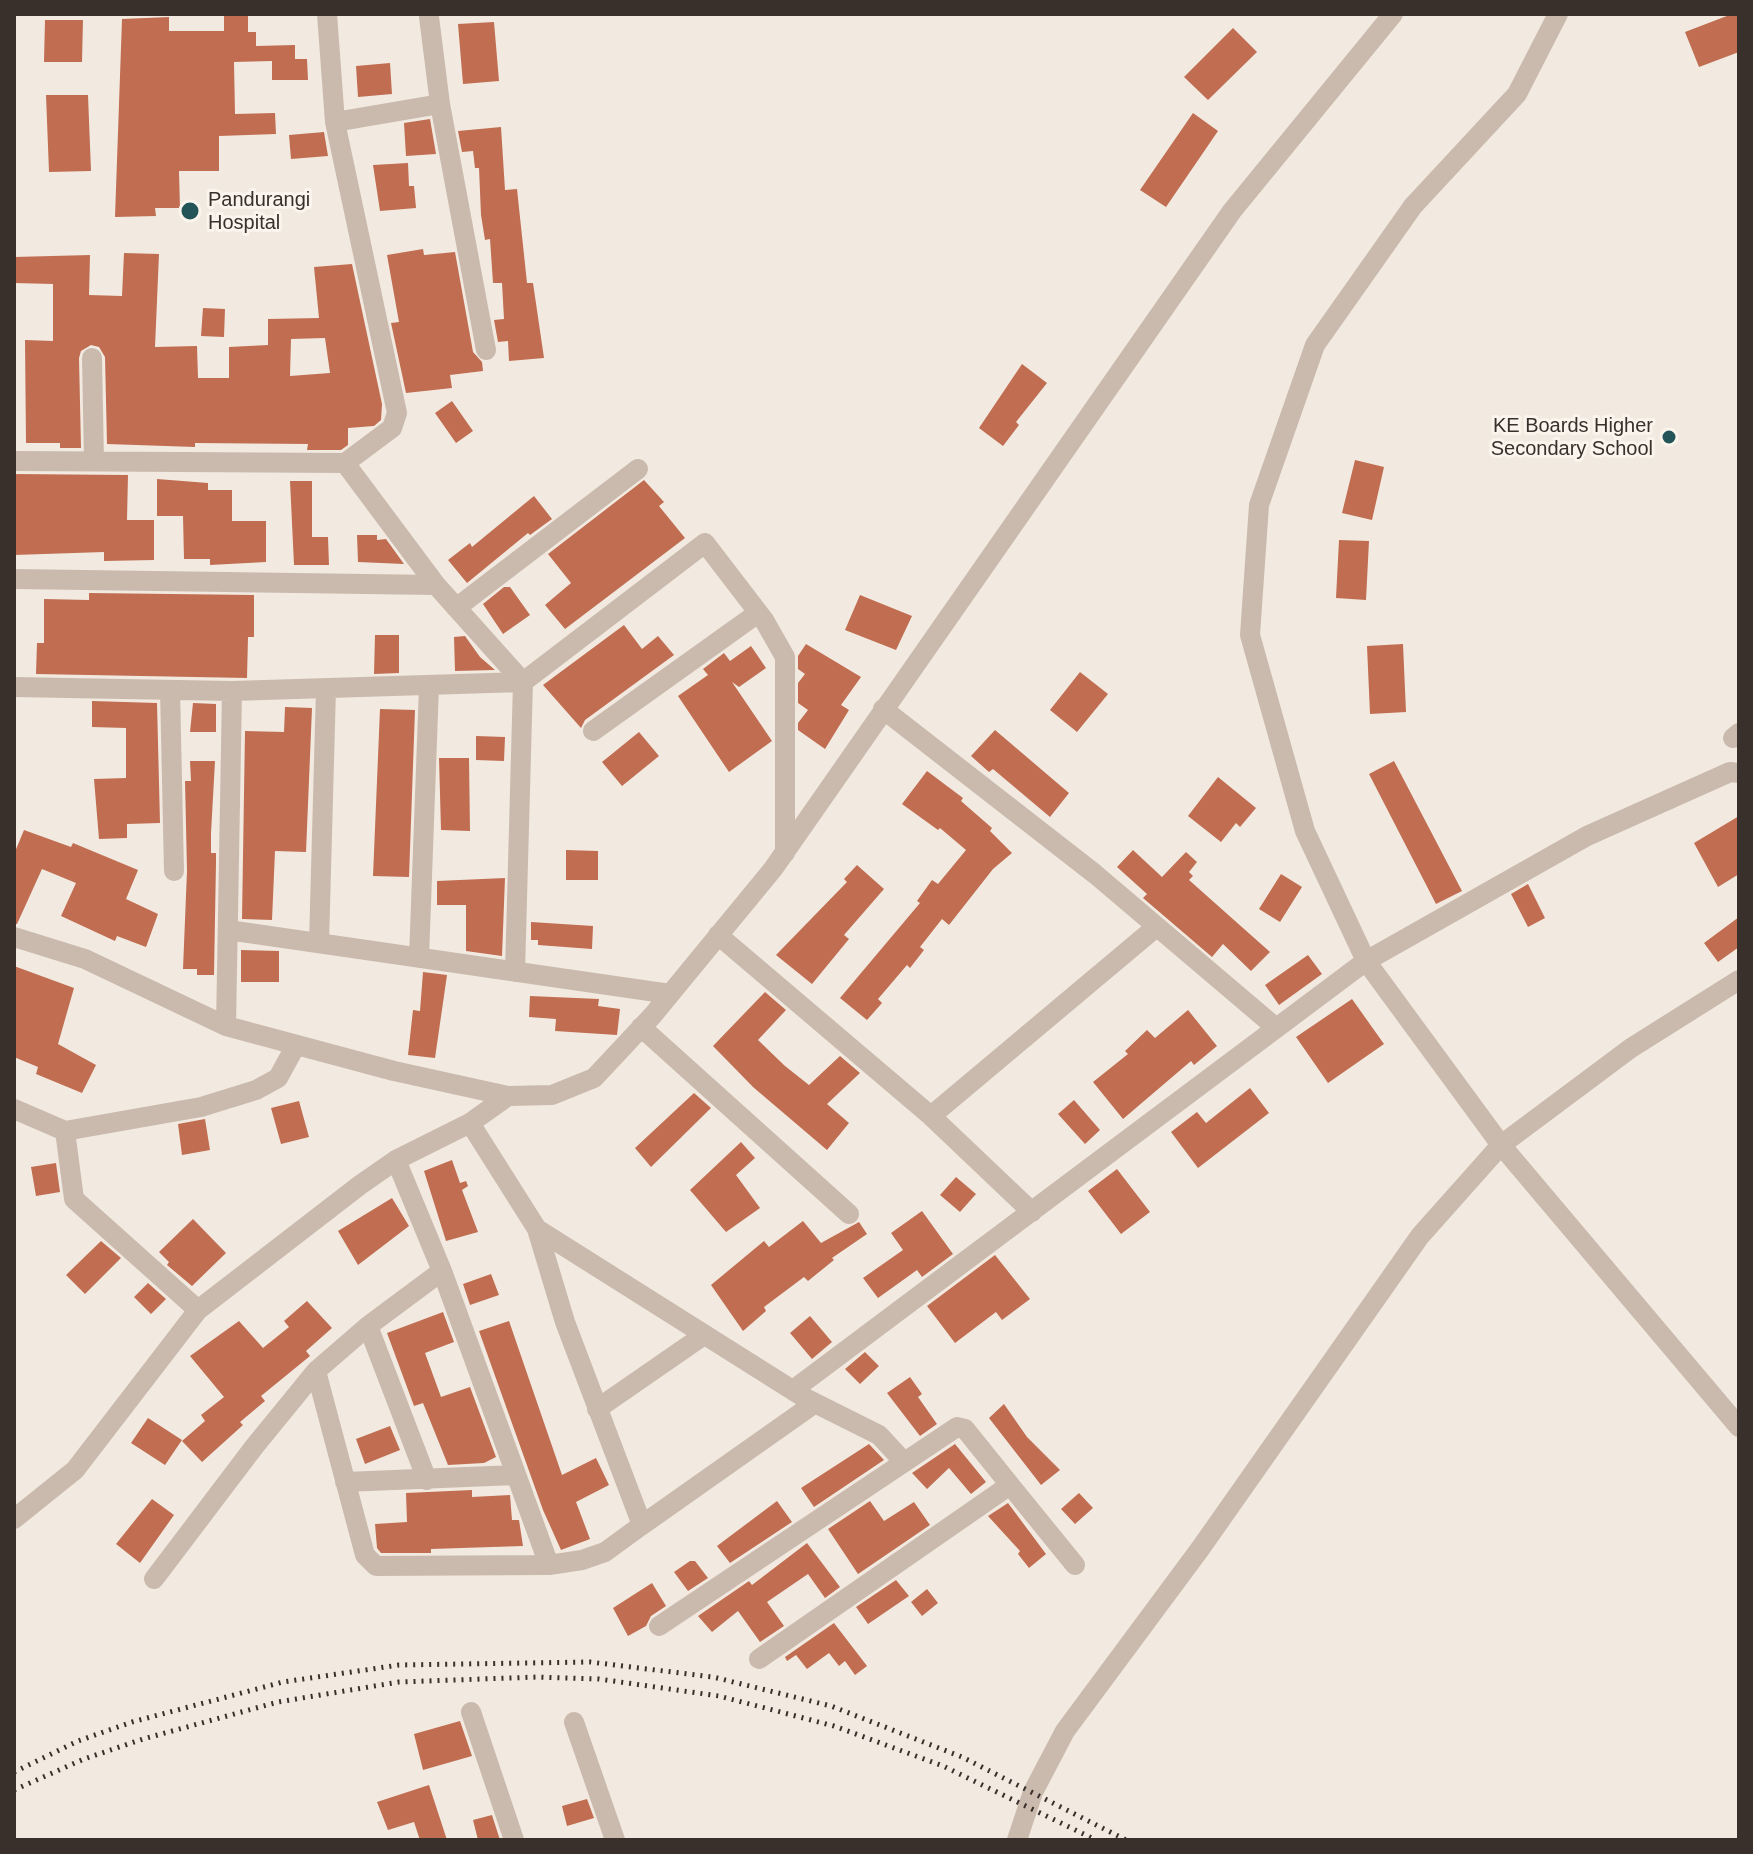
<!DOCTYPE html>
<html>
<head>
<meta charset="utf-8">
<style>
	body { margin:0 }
	#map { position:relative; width:1753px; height:1854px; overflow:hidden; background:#f2eae0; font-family:Helvetica,sans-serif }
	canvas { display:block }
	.frame { position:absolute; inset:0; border:16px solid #392f2b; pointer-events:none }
</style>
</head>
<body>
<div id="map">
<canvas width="1753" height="1854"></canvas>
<div class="frame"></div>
</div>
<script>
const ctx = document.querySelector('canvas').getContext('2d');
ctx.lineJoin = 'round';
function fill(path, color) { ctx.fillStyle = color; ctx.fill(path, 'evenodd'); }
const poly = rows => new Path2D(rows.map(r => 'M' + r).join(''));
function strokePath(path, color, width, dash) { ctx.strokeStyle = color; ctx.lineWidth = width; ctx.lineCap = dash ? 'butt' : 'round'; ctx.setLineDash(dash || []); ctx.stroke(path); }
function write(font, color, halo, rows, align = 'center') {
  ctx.font = font + ' Helvetica,sans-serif'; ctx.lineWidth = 6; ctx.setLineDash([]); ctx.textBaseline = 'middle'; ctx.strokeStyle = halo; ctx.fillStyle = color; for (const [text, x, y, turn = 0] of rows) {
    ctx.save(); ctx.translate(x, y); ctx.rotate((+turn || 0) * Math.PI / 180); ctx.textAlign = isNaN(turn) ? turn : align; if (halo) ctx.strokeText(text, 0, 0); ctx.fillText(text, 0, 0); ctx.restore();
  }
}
const building = poly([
	[224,14,248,14,248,32,256,32,256,46,295,45,295,59,307,59,308,80,272,80,272,61,234,62,235,114,275,113,276,134,219,136,219,171,179,171,180,208,155,208,156,216,115,217,122,19,169,17,169,31,224,31],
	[1732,14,1739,14,1739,52,1699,67,1685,32],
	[45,20,83,20,82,62,44,62],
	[494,22,499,81,463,84,458,24],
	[1233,28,1257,52,1208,100,1184,77],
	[390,63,392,94,358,97,356,66],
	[46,95,88,95,91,171,49,172],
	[1193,113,1218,131,1166,207,1140,190],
	[430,119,436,154,406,156,404,123],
	[501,127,505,190,517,189,527,283,533,283,544,358,509,361,508,341,498,342,494,320,504,319,502,283,493,283,490,239,485,240,481,215,479,168,475,168,473,151,462,152,458,131],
	[324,132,328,156,291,159,289,135],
	[408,163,409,186,414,186,416,208,380,211,373,165],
	[423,249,424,255,455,252,473,352,482,362,483,371,450,375,452,388,406,393,391,323,399,322,387,255],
	[124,253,159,254,155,347,197,346,198,378,229,378,229,347,268,345,268,319,319,318,314,267,352,264,382,404,381,420,374,426,348,428,348,445,341,450,307,450,308,444,195,443,195,447,107,444,105,357,99,347,91,345,81,351,79,358,81,448,60,448,60,443,26,443,25,340,53,341,53,284,14,283,14,257,90,255,89,295,122,296],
	[325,338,330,373,290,376,291,339],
	[203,308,225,309,224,337,201,336],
	[1022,364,1047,383,1016,422,1019,425,1003,446,979,428],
	[452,401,473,431,456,443,435,413],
	[1355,460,1384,467,1372,520,1342,513],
	[14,474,128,475,127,520,154,520,154,560,104,561,104,552,14,555],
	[157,479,208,483,208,490,232,490,232,521,266,521,266,562,210,565,210,559,184,559,183,516,157,516],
	[644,480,664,502,659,506,685,538,565,629,545,605,571,583,548,554],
	[290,481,312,481,312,537,328,537,329,565,294,565],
	[534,496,552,519,530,535,528,533,467,583,448,560,470,543,472,547],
	[357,535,377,535,377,540,386,539,404,564,358,562],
	[1339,540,1369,541,1366,600,1336,598],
	[504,587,510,587,530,615,503,634,483,604],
	[89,593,254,595,254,637,248,637,247,678,36,674,37,643,44,643,44,599,89,600],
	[860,595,912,616,896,650,845,630],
	[624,625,642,649,658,636,674,655,585,720,581,728,543,685],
	[375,635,399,635,399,673,374,674],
	[465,636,480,657,495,670,455,671,454,637],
	[806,644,861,677,841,705,849,710,825,749,798,730,798,723,808,710,798,703,798,683,805,674,798,669,798,656],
	[1403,644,1406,712,1370,714,1367,646],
	[751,646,766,668,739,687,732,682,772,741,729,772,678,696,708,675,703,669,724,653,730,661],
	[1080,672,1108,694,1077,732,1050,710],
	[92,701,157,703,160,823,127,824,127,838,99,839,94,779,126,778,126,728,92,727],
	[193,703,216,704,216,732,190,732],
	[285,707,312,708,306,852,275,851,272,920,242,919,245,731,284,732],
	[380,709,415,710,409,877,373,876],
	[995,730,1069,793,1050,817,993,769,989,772,971,756],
	[639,732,659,756,622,786,602,762],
	[476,736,505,737,504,761,476,760],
	[439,758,469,758,470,831,441,830],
	[190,761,215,761,211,833,211,853,216,853,216,862,214,975,197,975,197,969,183,969,187,871,185,781,191,781],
	[1394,761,1462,891,1436,904,1369,774],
	[927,771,963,798,961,801,992,828,990,831,1012,853,993,869,949,925,942,919,920,947,924,950,910,968,907,965,878,999,882,1003,867,1020,840,998,920,903,917,901,932,880,938,884,966,850,940,828,938,830,902,804],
	[1218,777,1256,808,1240,827,1236,823,1221,842,1188,816],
	[1739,816,1739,874,1718,887,1694,843],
	[24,830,71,847,73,843,138,870,126,899,158,914,146,947,117,936,115,941,61,916,76,883,42,869,17,924,14,924,14,854],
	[566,850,598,851,598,880,566,880],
	[1133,850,1162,877,1186,852,1197,862,1189,872,1193,876,1189,880,1270,952,1251,971,1223,944,1212,957,1143,898,1147,894,1117,867],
	[857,865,884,889,844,935,849,939,812,984,776,955,847,882,844,879],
	[1281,874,1302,887,1280,922,1259,909],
	[505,878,502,956,466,951,466,905,437,905,437,881],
	[1528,884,1545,918,1528,927,1511,894],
	[1739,917,1739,947,1718,962,1704,943],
	[531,922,593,926,592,949,538,945,538,940,531,940],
	[241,950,279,951,279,982,241,982],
	[1308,955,1322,974,1279,1005,1265,985],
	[14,966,74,988,58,1044,96,1065,82,1093,36,1074,38,1067,14,1057],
	[423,972,447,975,435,1058,408,1055,413,1010,420,1011],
	[765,992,786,1010,758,1040,785,1066,809,1085,840,1056,860,1073,827,1104,849,1123,827,1150,753,1087,713,1046],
	[530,996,599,999,598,1006,620,1009,617,1035,555,1031,556,1019,529,1017],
	[1352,999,1384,1044,1328,1083,1296,1037],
	[1188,1010,1217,1046,1194,1065,1191,1061,1123,1119,1093,1082,1128,1054,1125,1051,1147,1030,1155,1038],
	[1250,1088,1269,1113,1198,1168,1171,1132,1197,1112,1206,1123],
	[694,1093,711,1108,651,1167,635,1148],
	[1074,1100,1100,1130,1085,1144,1058,1114],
	[299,1101,309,1137,281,1144,271,1108],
	[205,1119,210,1150,182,1155,178,1124],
	[741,1142,755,1158,736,1175,760,1208,726,1232,690,1190],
	[452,1160,460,1183,466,1181,468,1186,462,1190,478,1232,446,1241,424,1171],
	[56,1163,60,1192,36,1196,31,1167],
	[1117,1169,1150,1212,1121,1234,1088,1191],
	[956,1177,976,1194,960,1212,940,1195],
	[392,1198,409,1226,358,1265,338,1231],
	[922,1211,953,1254,922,1277,917,1270,878,1298,863,1278,903,1250,891,1233],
	[193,1219,226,1253,192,1286,167,1265,169,1262,159,1252],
	[803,1221,821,1243,859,1222,867,1234,832,1258,834,1260,808,1281,804,1277,764,1307,766,1311,743,1331,711,1285,764,1241,769,1247],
	[101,1241,121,1258,85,1294,66,1275],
	[995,1255,1030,1299,1002,1320,996,1312,955,1343,927,1306],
	[491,1274,499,1295,470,1305,463,1284],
	[148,1283,166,1299,151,1314,134,1297],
	[307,1301,332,1328,306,1351,310,1356,261,1396,265,1401,240,1422,243,1425,202,1462,182,1441,205,1421,201,1415,224,1397,190,1356,239,1321,263,1348,289,1327,284,1321],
	[443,1312,454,1342,425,1353,441,1397,470,1387,496,1457,484,1463,448,1465,423,1403,414,1406,387,1333],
	[810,1316,832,1342,812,1359,790,1333],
	[509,1321,562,1475,596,1458,609,1485,576,1502,590,1539,561,1550,543,1510,479,1331],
	[865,1352,879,1366,860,1384,845,1369],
	[910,1377,922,1394,918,1397,937,1424,920,1436,887,1393],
	[1004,1404,1027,1437,1060,1470,1041,1485,989,1418],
	[148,1418,182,1440,165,1465,131,1443],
	[390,1426,400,1450,365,1464,356,1439],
	[869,1444,884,1460,814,1507,801,1488],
	[955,1444,986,1482,971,1494,949,1468,927,1489,912,1473],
	[472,1490,472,1497,510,1495,512,1520,519,1520,523,1546,431,1549,431,1553,381,1553,377,1548,375,1524,407,1522,406,1493],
	[1079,1493,1093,1508,1075,1524,1061,1509],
	[152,1499,174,1515,140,1563,116,1544],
	[777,1501,792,1522,730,1563,717,1546],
	[870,1501,884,1521,914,1502,930,1525,858,1574,828,1529],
	[1008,1503,1046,1554,1029,1568,1018,1554,1020,1551,988,1516],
	[807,1543,840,1587,825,1598,808,1574,767,1602,784,1626,760,1642,738,1611,712,1632,698,1616,749,1581,752,1585],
	[690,1561,695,1561,708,1578,688,1591,674,1572],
	[896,1580,909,1596,868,1624,856,1607],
	[652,1583,666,1606,651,1616,646,1626,628,1636,613,1608],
	[927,1589,938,1603,922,1616,911,1602],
	[834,1623,867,1666,855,1675,845,1661,839,1666,829,1653,807,1669,796,1655,787,1661,785,1657],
	[460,1721,472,1756,423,1770,414,1734],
	[429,1785,447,1840,420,1840,414,1822,388,1830,377,1802],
	[587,1799,594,1818,567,1826,562,1806],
	[492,1815,500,1840,478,1840,473,1820]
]);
const minor = poly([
	[1558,14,1517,94,1413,206,1315,345,1259,505,1250,635,1305,831,1366,961,1501,1145,1739,1427],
	[429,17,440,104,486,350],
	[335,122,440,104],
	[92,358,94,461],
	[14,461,345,463,392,428,397,413,335,122,327,14],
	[345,463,436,585,523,682,515,972],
	[14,579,436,585],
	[456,608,638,469],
	[14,687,232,691,523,682,705,543,764,620,785,657,785,853],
	[170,690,174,871],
	[883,709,1095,874,1274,1026],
	[593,731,758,613],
	[1733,738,1739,733],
	[228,930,670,994],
	[718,935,931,1116,1032,1212],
	[14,937,85,959,226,1026,394,1071,508,1096,552,1095,594,1078,653,1015,773,869,1232,211,1393,14],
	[319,943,326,689],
	[419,958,429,686],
	[226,1026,232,691],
	[641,1027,849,1214],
	[14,1109,65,1131,201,1107,256,1090,278,1078,296,1045],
	[931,1116,1155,928],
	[470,1123,537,1229,565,1322,642,1525,815,1403],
	[65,1131,74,1199,198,1310],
	[396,1160,442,1271,549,1565],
	[537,1229,805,1398,879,1435,904,1462],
	[368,1326,427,1480],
	[316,1371,368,1326,442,1271],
	[793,1390,1366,961,1587,836,1730,772,1739,773],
	[597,1409,704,1335],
	[345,1482,515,1475],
	[1010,1485,1075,1565],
	[14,1519,75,1470,198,1310,360,1185,396,1160,470,1123,508,1096],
	[154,1579,254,1447,316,1371,365,1555,376,1566,549,1565,582,1560,605,1552,642,1525],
	[659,1626,957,1427,965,1429,1010,1485,759,1659],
	[471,1712,514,1840],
	[574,1722,615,1840],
	[1017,1840,1033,1792,1065,1731,1200,1549,1420,1236,1501,1145,1631,1048,1739,980]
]);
const rail = poly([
	[14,1772,78,1741,132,1722,283,1682,399,1665,590,1662,713,1677,831,1706,962,1757,1126,1840],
	[14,1790,84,1759,143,1739,278,1702,399,1682,537,1677,599,1679,719,1696,834,1726,943,1766,1096,1840]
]);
const markers = [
	[190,211,10,"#225458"],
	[1669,437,8,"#225458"]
];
const poiNames = [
	["Pandurangi",208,200],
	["Hospital",208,223],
	["KE Boards Higher",1653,426,"right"],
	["Secondary School",1653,449,"right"]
];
fill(building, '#c06d51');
strokePath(minor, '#cabaad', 20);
strokePath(rail, '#392f2b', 5, [2, 6]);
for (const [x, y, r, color] of markers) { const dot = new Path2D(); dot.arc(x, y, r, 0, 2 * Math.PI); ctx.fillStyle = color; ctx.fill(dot); strokePath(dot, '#faf4ed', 3); }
write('20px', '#392f2b', '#faf4ed', poiNames, 'left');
</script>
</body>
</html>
